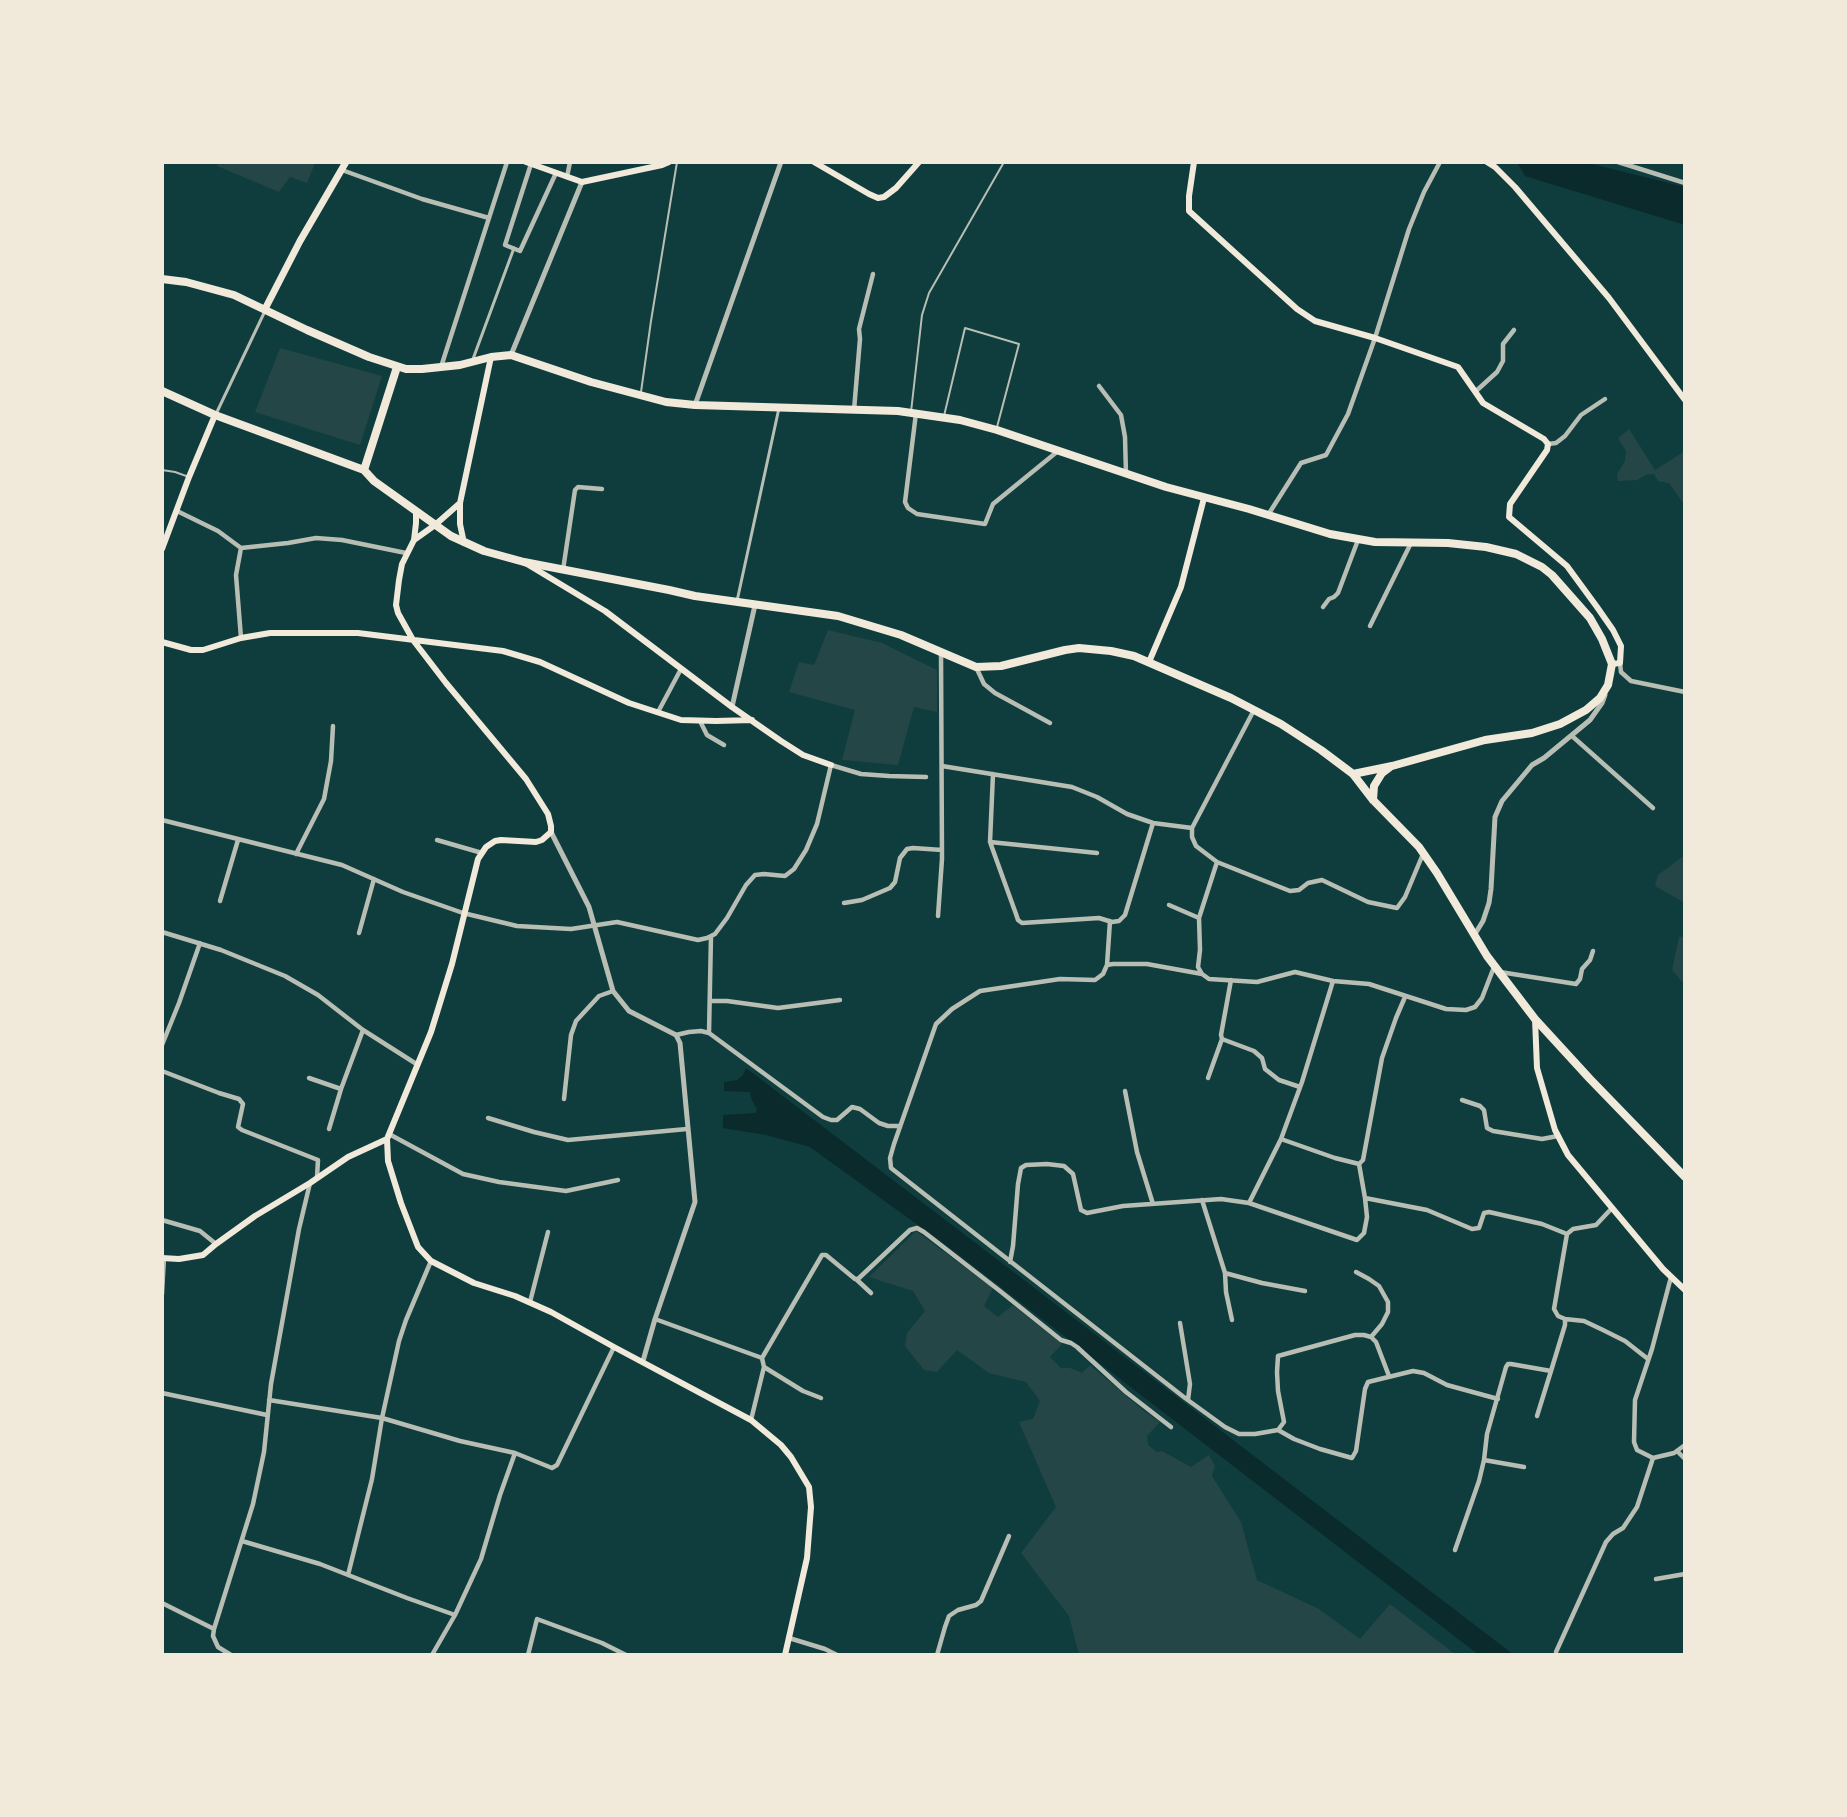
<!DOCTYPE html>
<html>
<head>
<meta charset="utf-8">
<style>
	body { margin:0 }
	#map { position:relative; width:1847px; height:1817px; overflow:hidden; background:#0f3d3e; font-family:Karla,sans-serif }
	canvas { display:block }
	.frame { position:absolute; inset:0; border:164px solid #f1e9da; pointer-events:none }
</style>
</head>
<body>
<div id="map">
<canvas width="1847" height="1817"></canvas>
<div class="frame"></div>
</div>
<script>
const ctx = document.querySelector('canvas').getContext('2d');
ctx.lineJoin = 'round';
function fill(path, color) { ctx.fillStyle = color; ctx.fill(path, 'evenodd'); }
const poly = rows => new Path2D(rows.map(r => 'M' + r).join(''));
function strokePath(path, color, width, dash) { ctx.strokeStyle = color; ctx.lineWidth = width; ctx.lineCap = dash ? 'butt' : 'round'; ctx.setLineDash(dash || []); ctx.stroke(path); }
const green = poly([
	[219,162,313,162,315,163,307,183,290,177,279,192,217,166],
	[280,348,382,376,360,445,255,412],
	[1629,429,1655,470,1685,451,1685,506,1669,483,1658,481,1654,474,1646,475,1637,480,1618,481,1617,474,1625,461,1626,451,1618,438],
	[828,630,882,643,937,670,937,712,914,707,898,765,842,760,855,710,789,692,799,662,814,665],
	[1685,855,1685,903,1655,886,1658,875],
	[1685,936,1685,985,1672,970,1679,937],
	[916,1231,993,1288,984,1306,998,1317,1013,1305,1062,1344,1050,1357,1061,1368,1070,1368,1082,1373,1090,1365,1144,1411,1160,1422,1147,1436,1148,1445,1157,1452,1162,1451,1191,1467,1209,1455,1215,1466,1212,1476,1241,1522,1257,1580,1319,1609,1360,1639,1390,1604,1456,1655,1079,1655,1069,1616,1021,1553,1056,1507,1019,1422,1033,1419,1040,1401,1026,1382,989,1373,957,1350,937,1372,924,1370,905,1346,907,1333,925,1311,913,1291,869,1277]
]);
const water = poly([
	[1517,162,1584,162,1685,187,1685,225,1525,176],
	[746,1068,990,1254,1514,1655,1479,1655,955,1252,810,1147,766,1135,723,1128,723,1115,755,1113,757,1110,751,1098,750,1092,724,1091,724,1082,737,1080,743,1075]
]);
const service = poly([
	[641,392,651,321,677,162],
	[911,412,922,315,929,293,1004,162],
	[944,416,965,328,1019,344,997,427],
	[162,470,175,472,189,477]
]);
const pedestrian = poly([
	[473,359,514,248],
	[216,414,265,311],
	[737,601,779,408]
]);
const minor = poly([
	[1618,162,1685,183],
	[531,164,505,245,520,251,556,173],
	[342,170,422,199,489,218],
	[567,177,570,162],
	[441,367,507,162],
	[1099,386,1121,415,1125,437,1126,474],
	[1475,392,1497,372,1503,361,1503,344,1514,330],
	[854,410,860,339,859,329,873,274],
	[916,413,905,502,908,508,917,514,985,524,993,504,1058,451],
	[1548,444,1556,443,1565,436,1581,415,1605,399],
	[177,511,218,531,241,548,236,575,241,638],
	[1268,515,1301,463,1326,455,1348,414,1375,338,1409,229,1424,192,1440,162],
	[241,548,288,543,316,538,342,540,406,553],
	[563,570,575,490,578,487,602,489],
	[1323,607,1329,599,1334,597,1338,593,1358,540],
	[1370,626,1411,543],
	[1620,663,1621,672,1631,681,1685,692],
	[976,667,984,684,995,693,1050,723],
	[1254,710,1192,828,1192,837,1196,846,1217,862,1199,918,1200,950,1198,967,1202,974,1209,979,1257,982,1295,972,1333,981,1369,984,1446,1009,1466,1010,1475,1007,1482,998,1494,967],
	[658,712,681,669],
	[700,721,707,735,724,745],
	[1572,736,1653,808],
	[942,766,1072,787,1097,797,1127,814,1153,823,1192,828],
	[993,774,990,842,1016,914,1018,920,1022,923,1099,918,1112,922,1119,921,1125,915,1153,823],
	[162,820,342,865,403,892,463,913,517,926,571,929,617,922,698,940,707,938,715,934,727,918,746,885,755,875,764,874,785,876,794,869,806,850,817,824,831,765,861,774,889,776,926,777],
	[437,840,482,853],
	[990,842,1097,853],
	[296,854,324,799,331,761,333,726],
	[1217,862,1290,891,1299,890,1308,883,1322,880,1368,902,1397,908,1405,897,1423,854],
	[220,901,238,840],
	[844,903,862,900,890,888,895,882,900,858,907,849,913,848,942,850],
	[1169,905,1199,918],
	[938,916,942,859,941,652],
	[162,932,221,950,285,976,318,995,363,1030,418,1065],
	[359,933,374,879],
	[1107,965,1110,921],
	[1500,972,1576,984,1580,979,1582,969,1590,960,1593,951],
	[1202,974,1147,964,1113,964,1107,965,1103,974,1095,980,1060,979,980,991,952,1009,936,1024,894,1144,890,1158,891,1168,1185,1398,1225,1427,1239,1434,1255,1434,1278,1430,1294,1439,1320,1449,1352,1458,1356,1451,1365,1389,1368,1382,1413,1371,1424,1373,1447,1385,1498,1399],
	[1231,980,1221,1035,1222,1039,1254,1051,1262,1058,1265,1069,1279,1080,1300,1087],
	[710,1001,727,1001,778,1008,840,1000],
	[709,1033,711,936],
	[676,1035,689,1032,701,1031,709,1033,823,1117,831,1120,837,1120,852,1107,860,1109,879,1123,888,1126,900,1126],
	[162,1045,179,1003,200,943],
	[162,1071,219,1093,239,1099,243,1104,238,1127,242,1130,318,1160,317,1177],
	[309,1078,341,1089],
	[1208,1078,1222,1039],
	[1125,1091,1137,1152,1153,1204],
	[564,1099,571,1035,576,1021,599,996,613,991],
	[1462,1100,1480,1106,1484,1110,1487,1128,1493,1131,1542,1139,1558,1136],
	[488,1118,534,1132,568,1140,687,1129],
	[329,1129,341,1089,363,1030],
	[389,1134,463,1174,499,1182,566,1191,618,1180],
	[1281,1139,1335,1158,1359,1164,1363,1160,1382,1058,1396,1018,1405,997],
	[1365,1198,1427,1210,1472,1229,1479,1228,1484,1213,1489,1212,1542,1224,1567,1234],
	[1202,1200,1225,1273,1262,1283,1305,1291],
	[1249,1203,1281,1139,1302,1082,1333,981],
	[162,1220,200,1231,216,1244],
	[1010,1262,1013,1246,1018,1184,1021,1168,1026,1165,1047,1164,1064,1166,1073,1174,1081,1210,1087,1213,1123,1206,1221,1199,1249,1203,1357,1240,1364,1233,1367,1217,1365,1198,1359,1164],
	[1356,1272,1369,1279,1379,1286,1388,1302,1388,1312,1382,1324,1371,1337],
	[1225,1273,1226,1292,1232,1320],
	[1671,1277,1652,1349,1635,1400,1634,1442,1637,1450,1653,1458,1674,1453,1685,1445],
	[856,1279,871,1293],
	[162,1294,164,1258],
	[530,1302,548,1232],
	[655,1319,762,1358,764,1367,803,1391,821,1398],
	[1565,1319,1584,1321,1603,1330,1625,1341,1648,1359],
	[1180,1323,1190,1384,1188,1400],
	[762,1358,822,1255,826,1255,855,1279,858,1279,910,1230,917,1228,924,1232,1000,1291,1061,1340,1071,1343,1077,1347,1126,1392,1171,1427],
	[162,1393,267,1415],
	[269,1400,382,1418,460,1441,515,1453,552,1468,557,1465,614,1347],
	[1537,1416,1551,1371],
	[751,1420,764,1367],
	[1278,1430,1284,1422,1278,1391,1277,1372,1278,1356,1355,1335,1364,1335,1371,1337,1376,1342,1389,1376],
	[1677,1451,1685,1459],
	[1484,1460,1524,1467],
	[242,1541,320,1564,407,1598,455,1615],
	[1455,1550,1479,1481,1484,1460,1487,1434,1506,1367,1508,1364,1511,1364,1551,1371,1565,1325,1565,1319,1558,1316,1554,1309,1567,1234,1573,1229,1596,1225,1612,1208],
	[348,1575,372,1479,382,1418,399,1341,406,1320,431,1261],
	[1656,1579,1685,1574],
	[162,1603,214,1629],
	[789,1638,825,1649,837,1655],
	[1556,1652,1606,1542,1613,1534,1623,1528,1637,1507,1653,1458],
	[231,1655,218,1647,213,1636,214,1629,253,1504,264,1452,271,1384,299,1229,310,1183],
	[432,1655,455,1615,481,1559,500,1495,515,1453],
	[528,1655,537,1619,602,1643,626,1655],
	[937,1655,945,1627,949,1616,958,1610,976,1605,981,1601,1009,1536]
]);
const tertiary = poly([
	[511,355,582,182],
	[695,405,781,162],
	[732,707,755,605],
	[551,832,589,907,613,991,629,1011,676,1035,680,1043,695,1202,655,1319,643,1361],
	[1475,934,1483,921,1489,903,1491,889,1495,817,1502,801,1532,765,1544,758,1590,720,1602,703,1605,695]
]);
const secondary = poly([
	[526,162,582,182,662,165,669,162],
	[814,162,869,194,878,198,884,197,896,188,919,162],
	[1194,162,1189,196,1189,211,1297,309,1315,321,1375,338,1458,367,1483,403,1544,439,1548,444,1547,450,1510,504,1509,517,1567,566,1597,607,1613,630,1621,646,1620,663,1612,664],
	[1487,162,1495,167,1515,187,1609,298,1685,400],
	[416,511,416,523,414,540,402,564,399,580,396,605,398,613,413,640,446,683,526,779,548,814,551,826,551,832,542,840,536,842,501,840,495,841,486,847,478,859,452,964,431,1032,387,1139,388,1161,401,1203,418,1247,431,1261,474,1283,515,1296,551,1312,614,1347,751,1420,781,1445,791,1457,809,1487,811,1507,807,1558,785,1655],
	[414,540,435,525,460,503],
	[464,543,460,524,460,503,491,357],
	[162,549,189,477,215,415],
	[527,564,605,611,732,707,781,741,803,755,831,765],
	[162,642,191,650,203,650,241,638,270,633,358,633,503,651,540,662,629,703,681,720,716,721,752,720],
	[1149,662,1181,587,1204,498],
	[1535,1019,1537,1068,1555,1130,1568,1155,1663,1269,1685,1290],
	[162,1258,179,1259,203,1255,216,1244,255,1216,310,1183,348,1157,387,1139]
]);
const primary = poly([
	[265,309,300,241,346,162]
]);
const trunk = poly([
	[162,279,186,282,234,295,307,330,369,357,406,369,422,369,460,365,491,357,511,355,591,382,666,402,695,405,898,411,960,420,997,430,1166,487,1249,509,1330,534,1375,542,1448,543,1486,547,1516,554,1542,567,1552,575,1590,618,1602,639,1612,664,1608,685,1600,698,1586,710,1560,724,1532,733,1485,740,1392,766,1353,774],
	[162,391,215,415,364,470,374,481,451,536,484,551,524,562,669,590,695,596,838,616,901,635,976,667,1001,666,1065,650,1079,648,1111,651,1134,656,1231,698,1281,724,1321,750,1353,774,1373,800,1419,847,1437,873,1487,956,1535,1019,1590,1079,1685,1177],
	[364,470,397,367],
	[1373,800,1374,786,1382,773,1390,767]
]);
fill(green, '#244646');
fill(water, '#0a2a2b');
strokePath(service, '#b8beb3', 2);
strokePath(pedestrian, '#b8beb3', 3);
strokePath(minor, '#b8beb3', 4.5);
strokePath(tertiary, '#b8beb3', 5);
strokePath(secondary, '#f1e9da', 6);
strokePath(primary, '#f1e9da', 7);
strokePath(trunk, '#f1e9da', 8);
</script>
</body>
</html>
